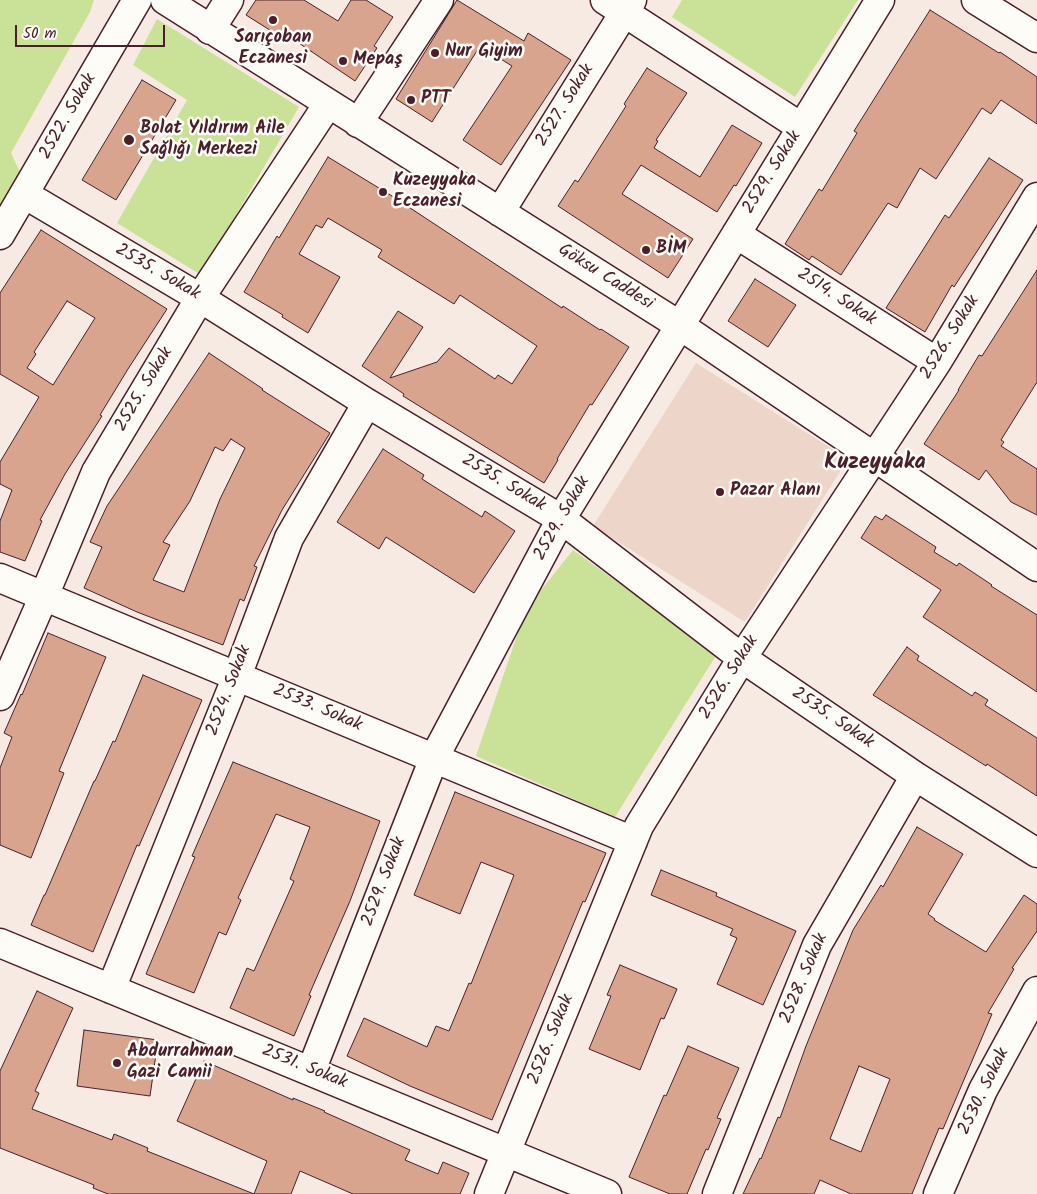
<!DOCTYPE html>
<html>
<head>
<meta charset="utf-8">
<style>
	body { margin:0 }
	#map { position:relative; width:1037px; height:1194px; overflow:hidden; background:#f6eae2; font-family:Kalam,sans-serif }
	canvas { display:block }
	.scale { position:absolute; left:15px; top:25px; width:150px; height:22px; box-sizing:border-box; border:2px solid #4a1f2b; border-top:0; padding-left:6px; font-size:15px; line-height:18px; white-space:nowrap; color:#4a1f2b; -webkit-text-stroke:4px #fdfcf7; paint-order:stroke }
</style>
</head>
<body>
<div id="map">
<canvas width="1037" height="1194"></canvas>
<div class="scale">50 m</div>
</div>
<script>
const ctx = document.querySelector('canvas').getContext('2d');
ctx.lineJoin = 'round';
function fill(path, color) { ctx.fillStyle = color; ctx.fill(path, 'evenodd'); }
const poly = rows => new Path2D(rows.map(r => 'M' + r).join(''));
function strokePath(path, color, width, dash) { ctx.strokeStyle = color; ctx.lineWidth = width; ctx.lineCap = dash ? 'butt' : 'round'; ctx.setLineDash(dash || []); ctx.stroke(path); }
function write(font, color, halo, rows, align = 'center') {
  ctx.font = font + ' Kalam,sans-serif'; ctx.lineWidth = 5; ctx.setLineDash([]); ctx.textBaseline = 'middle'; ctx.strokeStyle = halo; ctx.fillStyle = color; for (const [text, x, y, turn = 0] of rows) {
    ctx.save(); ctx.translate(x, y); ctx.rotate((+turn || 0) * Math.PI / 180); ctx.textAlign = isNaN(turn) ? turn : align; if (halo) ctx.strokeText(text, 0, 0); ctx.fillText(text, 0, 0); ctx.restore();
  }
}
const built = poly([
	[696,363,848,459,745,622,593,526]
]);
const green = poly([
	[0,0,94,0,90,12,11,153,22,176,0,211],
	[682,0,858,0,795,97,672,17],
	[157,19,299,107,201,275,117,223,187,100,133,65],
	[573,550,717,654,615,817,476,756,526,609]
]);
const building = poly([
	[256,0,304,0,338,21,351,0,366,0,393,17,374,46,377,48,355,81,287,35,284,39,246,15,256,0],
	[457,0,524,41,528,33,571,60,501,165,463,140,512,66,480,46,432,122,396,99,457,0],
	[930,10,999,53,1000,52,1037,77,1037,124,1001,100,991,114,982,108,936,179,920,168,897,208,888,203,841,275,812,256,809,260,785,244,819,189,822,191,857,133,854,131,930,10],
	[647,68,687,93,656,140,658,141,654,148,700,177,732,125,762,143,736,186,734,185,717,212,641,165,622,194,693,239,668,278,558,206,575,180,578,182,626,106,624,104,647,68],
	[142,80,176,100,116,200,82,180,142,80],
	[328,157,392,196,562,308,563,306,600,330,601,329,629,347,592,405,590,404,557,459,558,460,544,483,403,396,404,394,362,366,398,311,423,327,390,378,437,362,449,348,495,379,498,375,512,384,537,346,460,295,454,304,378,257,382,250,328,218,322,228,316,225,299,254,340,277,308,333,282,317,283,315,244,292,277,236,279,238,328,157],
	[989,158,1023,180,954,287,952,285,925,332,886,308,945,215,949,218,989,158],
	[41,230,167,309,128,369,100,415,102,416,65,474,40,520,42,521,25,561,0,552,0,521,12,490,0,484,0,462,39,397,0,374,0,293,41,230],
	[67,301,95,318,53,385,27,368,36,354,34,352,67,301],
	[1037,270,1037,382,1001,440,1004,442,1001,446,1037,469,1037,515,1011,502,986,470,979,480,924,444,959,390,958,390,979,355,982,356,1037,270],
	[755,279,796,305,768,347,728,321,755,279],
	[209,353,263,389,262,390,330,433,282,510,254,566,257,567,244,601,240,599,223,645,137,612,84,588,102,547,90,542,107,506,209,353],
	[231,439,245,448,220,499,184,592,153,580,170,545,163,542,190,501,215,447,223,451,231,439],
	[383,449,424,475,422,479,482,517,485,511,515,531,474,593,386,537,379,549,337,522,383,449],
	[886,515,936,547,934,552,957,566,959,563,992,585,991,586,1037,615,1037,692,923,617,941,590,861,538,875,516,882,520,886,515],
	[48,633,106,657,59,771,64,773,31,858,0,845,0,768,12,737,4,733,21,694,22,695,48,633],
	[907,647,919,656,917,660,972,696,975,692,988,700,985,705,1037,738,1037,796,987,764,986,766,873,695,907,647],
	[143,675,202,700,139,846,137,845,93,952,31,925,44,895,45,895,94,781,95,781,113,741,115,742,143,675],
	[233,762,380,821,350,901,309,995,311,996,294,1036,230,1008,247,968,254,971,294,881,290,879,310,827,276,814,238,898,241,900,226,935,219,932,194,993,146,974,195,857,192,856,233,762],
	[455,792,606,853,585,902,583,901,492,1120,410,1086,347,1056,364,1018,427,1047,436,1026,449,1031,469,983,471,984,514,875,481,862,460,914,414,895,455,792],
	[917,827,963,854,928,914,935,919,934,920,986,952,1024,895,1037,904,1037,931,1012,968,1014,969,988,1013,992,1014,943,1129,939,1128,912,1194,851,1194,820,1180,814,1194,743,1194,760,1158,761,1159,778,1117,780,1118,806,1046,853,930,881,885,883,887,917,827],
	[859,1066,890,1079,861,1152,830,1139,859,1066],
	[661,870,717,893,716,896,796,931,763,1005,717,984,737,938,730,935,733,929,651,895,661,870],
	[620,965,677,989,664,1019,661,1018,640,1070,589,1049,611,996,607,995,620,965],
	[37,991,73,1008,35,1091,39,1093,32,1109,112,1140,114,1134,148,1148,147,1151,254,1194,108,1194,93,1188,94,1185,0,1148,0,1071,37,991],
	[84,1030,158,1040,150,1096,77,1086,84,1030],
	[688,1046,739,1068,717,1118,721,1119,708,1150,706,1149,687,1194,670,1194,629,1177,664,1095,666,1096,688,1046],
	[204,1061,293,1100,293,1098,325,1111,324,1112,410,1150,405,1160,438,1174,443,1162,469,1173,460,1194,353,1194,300,1171,291,1194,254,1194,267,1161,177,1121,204,1061]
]);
const minor = poly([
	[165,0,679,325,1037,567],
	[605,0,801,127],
	[976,0,1037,38],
	[210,30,229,0],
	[358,123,439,0],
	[24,194,200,298,367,403,561,519,742,658,915,776,1037,853],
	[500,212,632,0],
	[736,234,937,362],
	[0,235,137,0],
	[0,578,633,841],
	[0,696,44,596,96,472,200,298,328,104],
	[0,943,607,1194],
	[111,989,237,676,289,538,367,403],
	[311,1071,434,758,561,519,880,0],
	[489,1194,639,826,742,658,937,362,1037,197],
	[717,1194,817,945,915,776],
	[938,1194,983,1090,1037,991]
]);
const markers = [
	[273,20,5,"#4a1f2b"],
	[435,53,5,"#4a1f2b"],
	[343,61,5,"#4a1f2b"],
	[411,100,5,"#4a1f2b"],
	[129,140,6,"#4a1f2b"],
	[383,192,5,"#4a1f2b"],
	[646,250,5,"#4a1f2b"],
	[720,492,5,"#4a1f2b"],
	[117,1063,5,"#4a1f2b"]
];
const poiNames = [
	["Sarıçoban",273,39,"center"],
	["Eczanesi",273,60,"center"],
	["Nur Giyim",445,53],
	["Mepaş",353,61],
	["PTT",421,100],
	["Bolat Yıldırım Aile",140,130],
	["Sağlığı Merkezi",140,151],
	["Kuzeyyaka",393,182],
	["Eczanesi",393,203],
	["BİM",656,250],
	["Pazar Alanı",730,492],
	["Abdurrahman",127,1053],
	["Gazi Camii",127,1074]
];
const streetNames = [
	["2527. Sokak",566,106,-58],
	["2522. Sokak",69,117,-60],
	["2529. Sokak",773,173,-58],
	["2535. Sokak",157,273,30],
	["Göksu Caddesi",605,278,32],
	["2514. Sokak",836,298,33],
	["2526. Sokak",951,338,-58],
	["2525. Sokak",145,390,-59],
	["2535. Sokak",503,484,31],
	["2529. Sokak",563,519,-60],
	["2526. Sokak",730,678,-58],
	["2524. Sokak",230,691,-69],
	["2533. Sokak",317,709,23],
	["2535. Sokak",832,719,34],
	["2529. Sokak",385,882,-69],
	["2528. Sokak",805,979,-67],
	["2526. Sokak",552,1040,-68],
	["2531. Sokak",304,1068,22],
	["2530. Sokak",985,1092,-64]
];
const districtNames = [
	["Kuzeyyaka",875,464]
];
fill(built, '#edd5c9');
fill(green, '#cae298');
fill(building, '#d9a48e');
strokePath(building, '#4a1f2b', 1);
strokePath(minor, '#4a1f2b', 31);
strokePath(minor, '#fdfcf7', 28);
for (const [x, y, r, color] of markers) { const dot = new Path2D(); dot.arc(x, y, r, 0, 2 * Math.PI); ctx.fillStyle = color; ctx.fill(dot); strokePath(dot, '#fdfcf7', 2); }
write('bold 18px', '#4a1f2b', '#fdfcf7', poiNames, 'left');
write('18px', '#4a1f2b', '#fdfcf7', streetNames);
write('bold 22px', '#4a1f2b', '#fdfcf7', districtNames);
</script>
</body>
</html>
